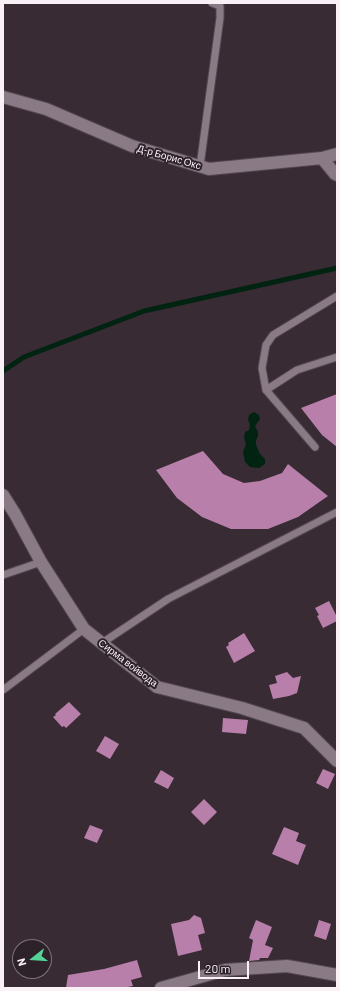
<!DOCTYPE html>
<html>
<head>
<meta charset="utf-8">
<style>
	body { margin:0 }
	#map { position:relative; width:340px; height:991px; overflow:hidden; background:#382b34; font-family:Barlow,sans-serif }
	canvas { display:block }
	.frame { position:absolute; inset:0; border:4px solid #faf1f7; pointer-events:none }
	.north { position:absolute; left:12px; top:939px; width:40px; height:40px; box-sizing:border-box; background:#2d212a; border:1px solid #7f747c; border-radius:50%; rotate:253deg; font-size:11px; font-weight:700; line-height:16px; text-align:center; color:#faf1f7 }
	.north::after { content:''; display:block; margin:auto; width:14px; height:18px; background:#54d395; clip-path:polygon(50% 0,100% 100%,50% 72%,0 100%) }
	.scale { position:absolute; left:198px; top:961px; width:51px; height:18px; box-sizing:border-box; border:2px solid #faf1f7; border-top:0; padding-left:5px; font-size:12px; line-height:14px; white-space:nowrap; color:#faf1f7; -webkit-text-stroke:3px #2d212a; paint-order:stroke }
</style>
</head>
<body>
<div id="map">
<canvas width="340" height="991"></canvas>
<div class="frame"></div>
<div class="north">N</div>
<div class="scale">20 m</div>
</div>
<script>
const ctx = document.querySelector('canvas').getContext('2d');
ctx.lineJoin = 'round';
function fill(path, color) { ctx.fillStyle = color; ctx.fill(path, 'evenodd'); }
const poly = rows => new Path2D(rows.map(r => 'M' + r).join(''));
function strokePath(path, color, width, dash) { ctx.strokeStyle = color; ctx.lineWidth = width; ctx.lineCap = dash ? 'butt' : 'round'; ctx.setLineDash(dash || []); ctx.stroke(path); }
function write(font, color, halo, rows, align = 'center') {
  ctx.font = font + ' Barlow,sans-serif'; ctx.lineWidth = 4; ctx.setLineDash([]); ctx.textBaseline = 'middle'; ctx.strokeStyle = halo; ctx.fillStyle = color; for (const [text, x, y, turn = 0] of rows) {
    ctx.save(); ctx.translate(x, y); ctx.rotate((+turn || 0) * Math.PI / 180); ctx.textAlign = isNaN(turn) ? turn : align; if (halo) ctx.strokeText(text, 0, 0); ctx.fillText(text, 0, 0); ctx.restore();
  }
}
const water = poly([
	[254,412,259,415,260,419,255,426,258,432,258,436,256,440,256,445,260,454,265,459,265,464,259,468,250,467,245,462,243,452,246,444,244,438,245,432,249,430,250,424,248,420,249,415]
]);
const stream = poly([
	[3,371,24,357,144,311,337,268]
]);
const building = poly([
	[337,394,337,447,322,435,301,408],
	[203,451,223,474,244,483,260,481,282,473,288,464,328,496,298,517,268,529,231,529,202,517,177,498,156,470],
	[329,601,337,617,337,621,323,628,317,616,319,615,315,608],
	[244,633,255,651,234,663,226,647,229,645,228,643],
	[287,672,293,678,301,676,297,693,289,696,273,699,269,685,277,683,275,676],
	[69,702,81,714,66,728,64,726,62,727,53,717,56,715,55,714],
	[223,718,248,720,246,734,222,732],
	[105,736,119,744,110,759,96,751],
	[323,769,335,774,328,789,316,783],
	[161,770,174,778,168,789,154,782],
	[204,799,217,812,204,825,191,812],
	[90,825,103,830,97,843,84,838],
	[284,827,299,833,296,841,306,845,298,865,272,854],
	[194,915,201,918,205,933,198,935,202,950,178,956,171,924,189,920],
	[256,920,272,927,265,945,273,948,268,958,260,958,259,960,249,961,253,940,249,938],
	[319,920,331,924,326,940,314,936],
	[137,960,142,977,131,980,133,986,123,988,66,988,68,975,104,969]
]);
const lane = poly([
	[200,166,220,18,220,6,212,3],
	[266,390,262,368,266,345,273,335,337,296],
	[315,447,266,390,297,370,337,357],
	[3,575,41,562],
	[102,643,168,599,337,512],
	[3,690,84,629]
]);
const street = poly([
	[3,97,46,109,132,146,209,169,322,158,335,174,337,175],
	[322,158,337,154],
	[3,495,15,514,41,562,84,629,157,687,242,708,304,728,337,761],
	[161,988,225,970,287,966,337,975]
]);
const streetNames = [
	["Д-р Борис Окс",169,157,16],
	["Сирма войвода",128,663,37]
];
fill(water, '#002312');
strokePath(stream, '#002312', 5);
fill(building, '#b77faa');
strokePath(lane, '#544851', 9);
strokePath(street, '#544851', 14);
strokePath(lane, '#8a7a86', 7);
strokePath(street, '#8a7a86', 12);
write('10px', '#faf1f7', '#2d212a', streetNames);
</script>
</body>
</html>
